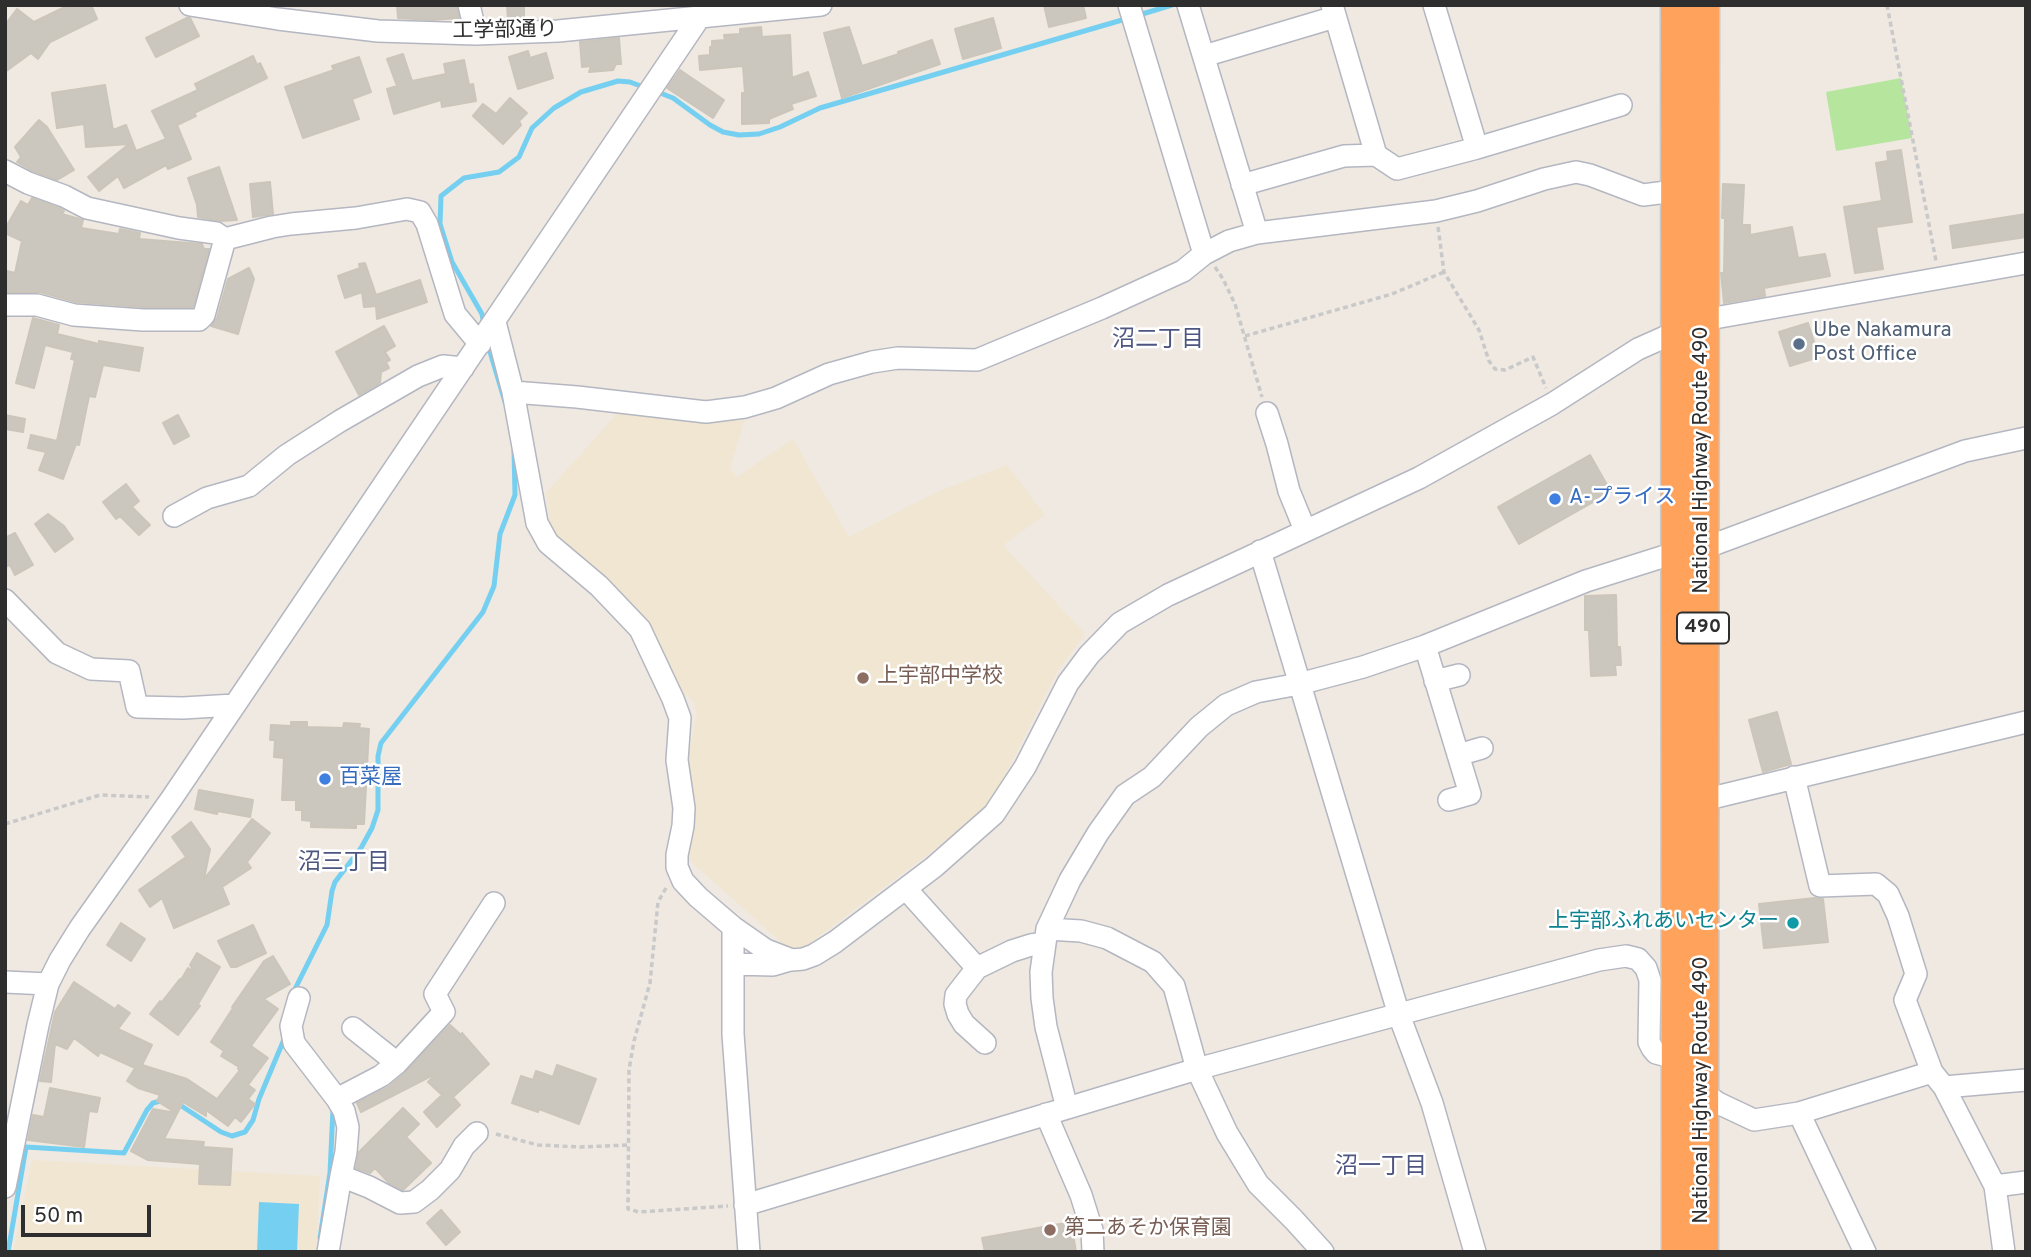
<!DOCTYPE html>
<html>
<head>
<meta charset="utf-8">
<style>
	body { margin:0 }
	#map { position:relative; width:2031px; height:1257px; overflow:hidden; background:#efe9e1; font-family:Overpass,sans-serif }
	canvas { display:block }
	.frame { position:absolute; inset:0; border:7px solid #2e2e2e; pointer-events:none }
	.scale { position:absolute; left:21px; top:1205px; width:130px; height:32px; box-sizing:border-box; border:4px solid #2e2e2e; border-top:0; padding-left:9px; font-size:21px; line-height:24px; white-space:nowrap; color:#2e2e2e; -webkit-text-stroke:5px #fff; paint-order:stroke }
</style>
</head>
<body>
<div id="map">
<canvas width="2031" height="1257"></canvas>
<div class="frame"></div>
<div class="scale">50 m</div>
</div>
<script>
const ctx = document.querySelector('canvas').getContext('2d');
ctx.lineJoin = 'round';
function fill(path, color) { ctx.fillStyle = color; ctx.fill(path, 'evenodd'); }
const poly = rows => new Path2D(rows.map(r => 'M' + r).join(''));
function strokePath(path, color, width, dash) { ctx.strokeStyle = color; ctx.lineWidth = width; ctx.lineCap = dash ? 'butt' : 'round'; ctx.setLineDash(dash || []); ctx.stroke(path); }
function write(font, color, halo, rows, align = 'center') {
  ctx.font = font + ' Overpass,"Noto Sans JP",sans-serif'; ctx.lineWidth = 5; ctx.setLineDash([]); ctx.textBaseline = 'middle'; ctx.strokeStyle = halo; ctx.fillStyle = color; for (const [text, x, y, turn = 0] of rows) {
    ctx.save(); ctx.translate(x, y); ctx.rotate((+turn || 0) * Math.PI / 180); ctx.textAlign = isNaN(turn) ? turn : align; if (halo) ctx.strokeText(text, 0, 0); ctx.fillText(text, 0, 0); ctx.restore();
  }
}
const education = poly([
	[622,408,747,412,730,468,737,477,793,439,849,537,937,492,1007,465,1045,515,1003,545,1085,634,1058,670,991,803,972,821,807,945,795,949,783,944,687,858,695,830,688,775,688,757,697,715,694,701,675,687,651,625,566,550,550,523,546,493],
	[32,1160,320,1176,316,1252,13,1252]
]);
const green = poly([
	[1901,78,1912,138,1836,151,1826,92]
]);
const water = poly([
	[259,1202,299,1204,297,1252,257,1252]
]);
const stream = poly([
	[1139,15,1172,5],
	[655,91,673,98,710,125,723,132,739,135,759,134,780,127,820,108,1129,18],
	[484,325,482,314,452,262,440,224,441,196,464,178,499,172,519,157,532,128,554,108,581,92,618,81,630,82,646,88],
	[488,345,505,402],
	[293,993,327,925,332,891,335,882,361,848,372,828,378,810,378,756,381,743,483,612,494,586,500,534,515,495,514,450],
	[177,1103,221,1132,232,1136,245,1132,253,1120,259,1099,285,1037],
	[320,1238,330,1173,333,1109],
	[8,1252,26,1147,124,1153,147,1110,153,1103,164,1100]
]);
const building = poly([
	[69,5,91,5,97,19,50,42,38,59,31,53,5,72,5,25,17,9,34,22,69,5],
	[397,5,456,5,459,18,432,20,398,18,397,5],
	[507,5,524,5,524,19,508,20,507,5],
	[1044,5,1083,5,1086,18,1049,27,1044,5],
	[187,18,190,18,199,36,156,57,146,38,187,18],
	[993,18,1001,48,963,59,955,29,993,18],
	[761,27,762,37,790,35,792,78,808,72,816,96,791,104,793,109,769,119,769,123,742,124,742,93,745,93,743,66,700,70,699,56,710,55,710,47,712,47,712,41,725,40,724,35,740,34,740,29,761,27],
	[849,27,862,66,899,54,898,52,932,40,940,64,842,98,824,33,849,27],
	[619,38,621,64,616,64,613,70,589,72,591,66,582,67,580,42,619,38],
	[528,51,530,58,546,53,553,78,518,89,509,57,528,51],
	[403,54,412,81,446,74,444,64,464,60,469,85,473,84,476,101,442,107,441,100,394,114,387,89,397,86,387,59,403,54],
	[253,56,257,65,260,63,267,78,194,113,196,116,177,125,191,159,168,169,166,165,124,188,118,176,99,191,88,177,129,144,86,147,84,124,57,128,52,93,105,85,113,130,126,125,136,151,166,139,152,111,198,90,195,84,253,56],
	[359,57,371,92,352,99,359,119,303,138,285,87,334,70,332,66,359,57],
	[680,70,724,100,713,118,667,88,680,70],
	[510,98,527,113,519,121,521,125,503,144,473,116,483,104,496,114,510,98],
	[39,120,47,127,74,170,57,180,33,171,17,162,21,157,15,147,39,120],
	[1901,150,1912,222,1876,227,1883,269,1855,273,1844,207,1882,201,1876,163,1888,161,1887,152,1901,150],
	[219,167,237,220,221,221,198,217,197,205,188,178,219,167],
	[270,182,273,214,253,217,250,184,270,182],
	[1723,184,1744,185,1742,225,1750,225,1750,235,1792,227,1798,258,1825,254,1830,276,1764,288,1765,296,1724,303,1721,273,1724,273,1725,218,1722,218,1723,184],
	[32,198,59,208,64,211,62,214,83,220,81,228,119,234,120,229,140,233,139,239,202,244,204,249,209,249,193,307,143,307,76,302,40,292,5,292,7,271,15,273,22,241,5,233,5,229,21,201,28,205,32,198],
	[2026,214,2026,237,1953,248,1950,226,2026,214],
	[365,263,376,295,420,280,427,302,377,319,376,306,364,307,362,292,345,298,338,276,360,268,359,264,365,263],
	[249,268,254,279,238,334,211,326,217,318,228,279,249,268],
	[33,318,59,325,57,334,99,344,99,341,143,348,139,371,103,365,95,397,89,396,79,445,76,444,63,479,39,470,46,452,28,448,31,435,57,441,75,360,71,359,73,352,45,345,34,388,16,383,33,318],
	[1808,323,1819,357,1790,366,1779,332,1808,323],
	[384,326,395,346,385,352,390,360,386,362,389,368,381,372,380,383,359,395,336,352,384,326],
	[5,415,25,419,23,432,5,429,5,415],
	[178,415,189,436,174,444,163,423,178,415],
	[1590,455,1611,492,1519,544,1498,507,1590,455],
	[126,484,139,501,132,507,150,525,139,535,120,516,116,519,103,502,126,484],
	[48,514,64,526,73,539,55,552,35,524,48,514],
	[15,533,33,565,15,575,10,565,5,567,5,538,15,533],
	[1616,595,1617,647,1620,647,1621,665,1615,665,1616,675,1591,676,1589,630,1585,630,1585,596,1616,595],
	[1777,712,1791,764,1763,772,1749,720,1777,712],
	[291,722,307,722,307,727,343,728,344,723,360,724,359,728,369,729,364,824,356,824,356,828,311,827,311,821,302,820,302,810,296,810,296,800,282,800,284,758,274,757,275,740,270,740,271,725,291,726,291,722],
	[199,790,253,800,250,817,218,811,217,814,195,809,199,790],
	[252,819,270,833,247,862,251,868,222,887,229,904,174,928,162,898,150,907,139,890,186,857,172,837,191,822,210,849,204,879,252,819],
	[1815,898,1823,899,1828,942,1764,948,1759,904,1815,898],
	[121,923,145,939,131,961,107,945,121,923],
	[253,925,266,953,236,967,231,967,218,941,253,925],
	[197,953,220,967,198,1004,200,1006,178,1035,150,1014,160,1001,161,1003,180,979,181,980,188,968,195,973,190,965,197,953],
	[273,956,290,984,264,999,278,1009,251,1046,268,1058,248,1085,255,1090,248,1099,255,1104,241,1122,235,1117,228,1126,206,1110,206,1116,183,1102,164,1139,204,1142,203,1147,232,1149,230,1185,199,1184,200,1164,148,1160,131,1151,153,1109,176,1113,157,1101,160,1095,138,1088,127,1081,135,1068,100,1052,98,1056,74,1038,67,1049,55,1044,51,1082,40,1081,55,1012,74,982,115,1009,118,1005,130,1013,118,1029,152,1045,142,1065,187,1079,217,1099,240,1070,238,1069,239,1067,221,1056,224,1051,211,1042,233,1008,232,1007,264,961,273,956],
	[450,1025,461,1035,462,1033,489,1064,453,1097,460,1105,437,1127,424,1112,442,1095,428,1082,437,1073,361,1112,357,1103,387,1088,405,1073,450,1025],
	[557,1065,596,1079,579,1124,539,1109,538,1112,512,1103,521,1076,533,1080,536,1071,553,1077,557,1065],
	[50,1088,100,1098,97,1112,89,1111,84,1147,28,1140,33,1115,44,1117,50,1088],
	[403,1108,419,1124,406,1137,431,1163,403,1190,389,1183,375,1168,370,1173,356,1168,359,1152,403,1108],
	[441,1210,460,1232,446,1245,427,1223,441,1210],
	[1071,1222,1076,1252,985,1252,982,1238,1071,1222]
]);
const path = poly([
	[1887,5,1936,261],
	[1438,227,1444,272,1479,330,1489,361,1495,369,1505,370,1533,357,1546,388],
	[1215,267,1223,279,1235,304,1262,397],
	[1245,336,1392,294,1444,272],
	[5,824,100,795,149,797],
	[666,888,658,902,650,983,634,1041,629,1070,628,1209,639,1212,728,1206],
	[496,1134,538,1145,581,1147,628,1145]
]);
const minor = poly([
	[190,5,278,19,378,31,476,34,558,31,821,5],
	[469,5,476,34],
	[1129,5,1204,254],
	[1188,5,1257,233],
	[1332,5,1376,155],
	[1434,5,1477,148],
	[1204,56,1335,17],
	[5,171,28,183,64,196,87,208,179,228,216,233,225,239,272,227,291,224,356,218,407,209,420,212,427,224,455,314,480,344],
	[1242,185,1344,156,1376,155,1397,169,1477,148,1621,105],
	[5,305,37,305,74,315,143,320,199,320,204,315,225,239],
	[495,322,513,392,537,523,548,543,599,586,640,629,673,699,680,718,677,760,684,808,683,826,677,855,677,867,683,881,698,897,733,927,766,950,792,960,803,959,814,955,835,942,934,867,994,814,1025,767,1068,683,1089,655,1120,623,1168,595,1419,478,1552,404,1638,349,1703,320,2026,263],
	[513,392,577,397,706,412,745,407,776,398,829,374,872,362,898,358,977,360,1102,308,1183,271,1204,254,1229,241,1257,233,1436,211,1477,201,1544,179,1576,172,1590,175,1643,195,1690,189],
	[1267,413,1277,444,1289,491,1305,530],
	[174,516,207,498,249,486,287,455,340,421,418,376,443,366,463,368],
	[1260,551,1399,1015,1432,1103,1475,1252],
	[5,600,57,653,91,669,129,671,137,707,183,708,234,705],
	[1425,646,1470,794,1449,800],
	[1435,681,1459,675],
	[1458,755,1482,748],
	[1794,777,1820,886,1876,884,1888,894,1898,916,1916,974,1905,1000,1932,1072],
	[1691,803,2026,722],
	[906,889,977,968],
	[733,927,733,1034,749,1252],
	[1047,929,1081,931,1107,938,1153,962,1174,986,1197,1069,1227,1133,1258,1184,1294,1220,1323,1252],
	[733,964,773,965,790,960],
	[5,982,48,984],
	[299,998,291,1026,294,1043,337,1099,344,1111,348,1127,346,1152,341,1176],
	[353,1028,397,1063],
	[985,1043,964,1024,958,1014,955,1004,956,995,977,968,1012,951,1031,945,1045,943],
	[1944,1087,2026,1080],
	[337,1099,381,1076,397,1063,444,1012,435,994,494,903],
	[1067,1108,1046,1027,1042,998,1041,972,1047,929,1070,880,1098,833,1125,795,1152,777,1199,727,1226,705,1256,692,1299,684,1363,667,1425,646,1586,581,1662,557,1718,543,1965,451,2026,438],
	[1799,1113,1865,1252],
	[1046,1114,1081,1195,1092,1230,1093,1252],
	[1995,1186,2026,1182],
	[5,1187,38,1025,48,984,60,960,80,928,172,798,699,18],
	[745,1205,1197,1069,1599,960,1626,956,1638,959,1646,968,1650,980,1649,1042,1652,1048,1656,1053,1679,1059,1703,1093,1718,1103,1754,1120,1799,1113,1932,1072,1944,1087,1995,1186,2004,1252],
	[328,1252,341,1176,369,1187,400,1203,414,1202,430,1190,450,1170,464,1146,477,1133]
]);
const highway = poly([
	[1677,5,1678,1252],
	[1702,1252,1703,5]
]);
const markers = [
	[1799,344,7,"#5c6f8a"],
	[1555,499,7,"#3f7fe0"],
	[863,678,7,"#8d6e63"],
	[325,779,7,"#3f7fe0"],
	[1793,923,7,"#0f9aa8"],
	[1050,1230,7,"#8d6e63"]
];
const shields = [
	[1703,628,52]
];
const shieldNames = [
	["490",1703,628]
];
const streetNames = [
	["工学部通り",505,32,-1],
	["National Highway Route 490",1703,460,-90],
	["National Highway Route 490",1703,1090,-90]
];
const serviceNames = [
	["Ube Nakamura",1813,332],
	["Post Office",1813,356]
];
const shopNames = [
	["A-プライス",1569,499],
	["百菜屋",339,779]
];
const educationNames = [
	["上宇部中学校",877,678],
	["第二あそか保育園",1064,1230]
];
const cultureNames = [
	["上宇部ふれあいセンター",1779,923]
];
const neighbourhoodNames = [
	["沼二丁目",1158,341],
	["沼三丁目",344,864],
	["沼一丁目",1381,1168]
];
fill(education, '#f0e6d1');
fill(green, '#b6e59e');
fill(water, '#75cff0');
strokePath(stream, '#75cff0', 5);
fill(building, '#cbc7bf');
strokePath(building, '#cbc5ba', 2);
strokePath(minor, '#b4b7c1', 24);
strokePath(highway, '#c9c9c9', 35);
strokePath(path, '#c9c9c9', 3.5, [5, 3.5]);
strokePath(minor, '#fff', 21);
strokePath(highway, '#ffa35c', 32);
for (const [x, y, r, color] of markers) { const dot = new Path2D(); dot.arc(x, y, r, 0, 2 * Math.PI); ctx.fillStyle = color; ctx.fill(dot); strokePath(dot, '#fff', 2.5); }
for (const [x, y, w] of shields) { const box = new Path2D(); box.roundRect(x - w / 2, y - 15.5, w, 31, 5); ctx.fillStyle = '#fff'; ctx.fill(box); strokePath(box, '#2e2e2e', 2); }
write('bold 19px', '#2e2e2e', null, shieldNames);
write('21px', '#2e2e2e', '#fff', streetNames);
write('21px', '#4e5e75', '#fff', serviceNames, 'left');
write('21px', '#366cbe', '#fff', shopNames, 'left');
write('21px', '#785e54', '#fff', educationNames, 'left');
write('21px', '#0d838f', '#fff', cultureNames, 'right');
write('23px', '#4d5680', '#fff', neighbourhoodNames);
</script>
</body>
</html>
